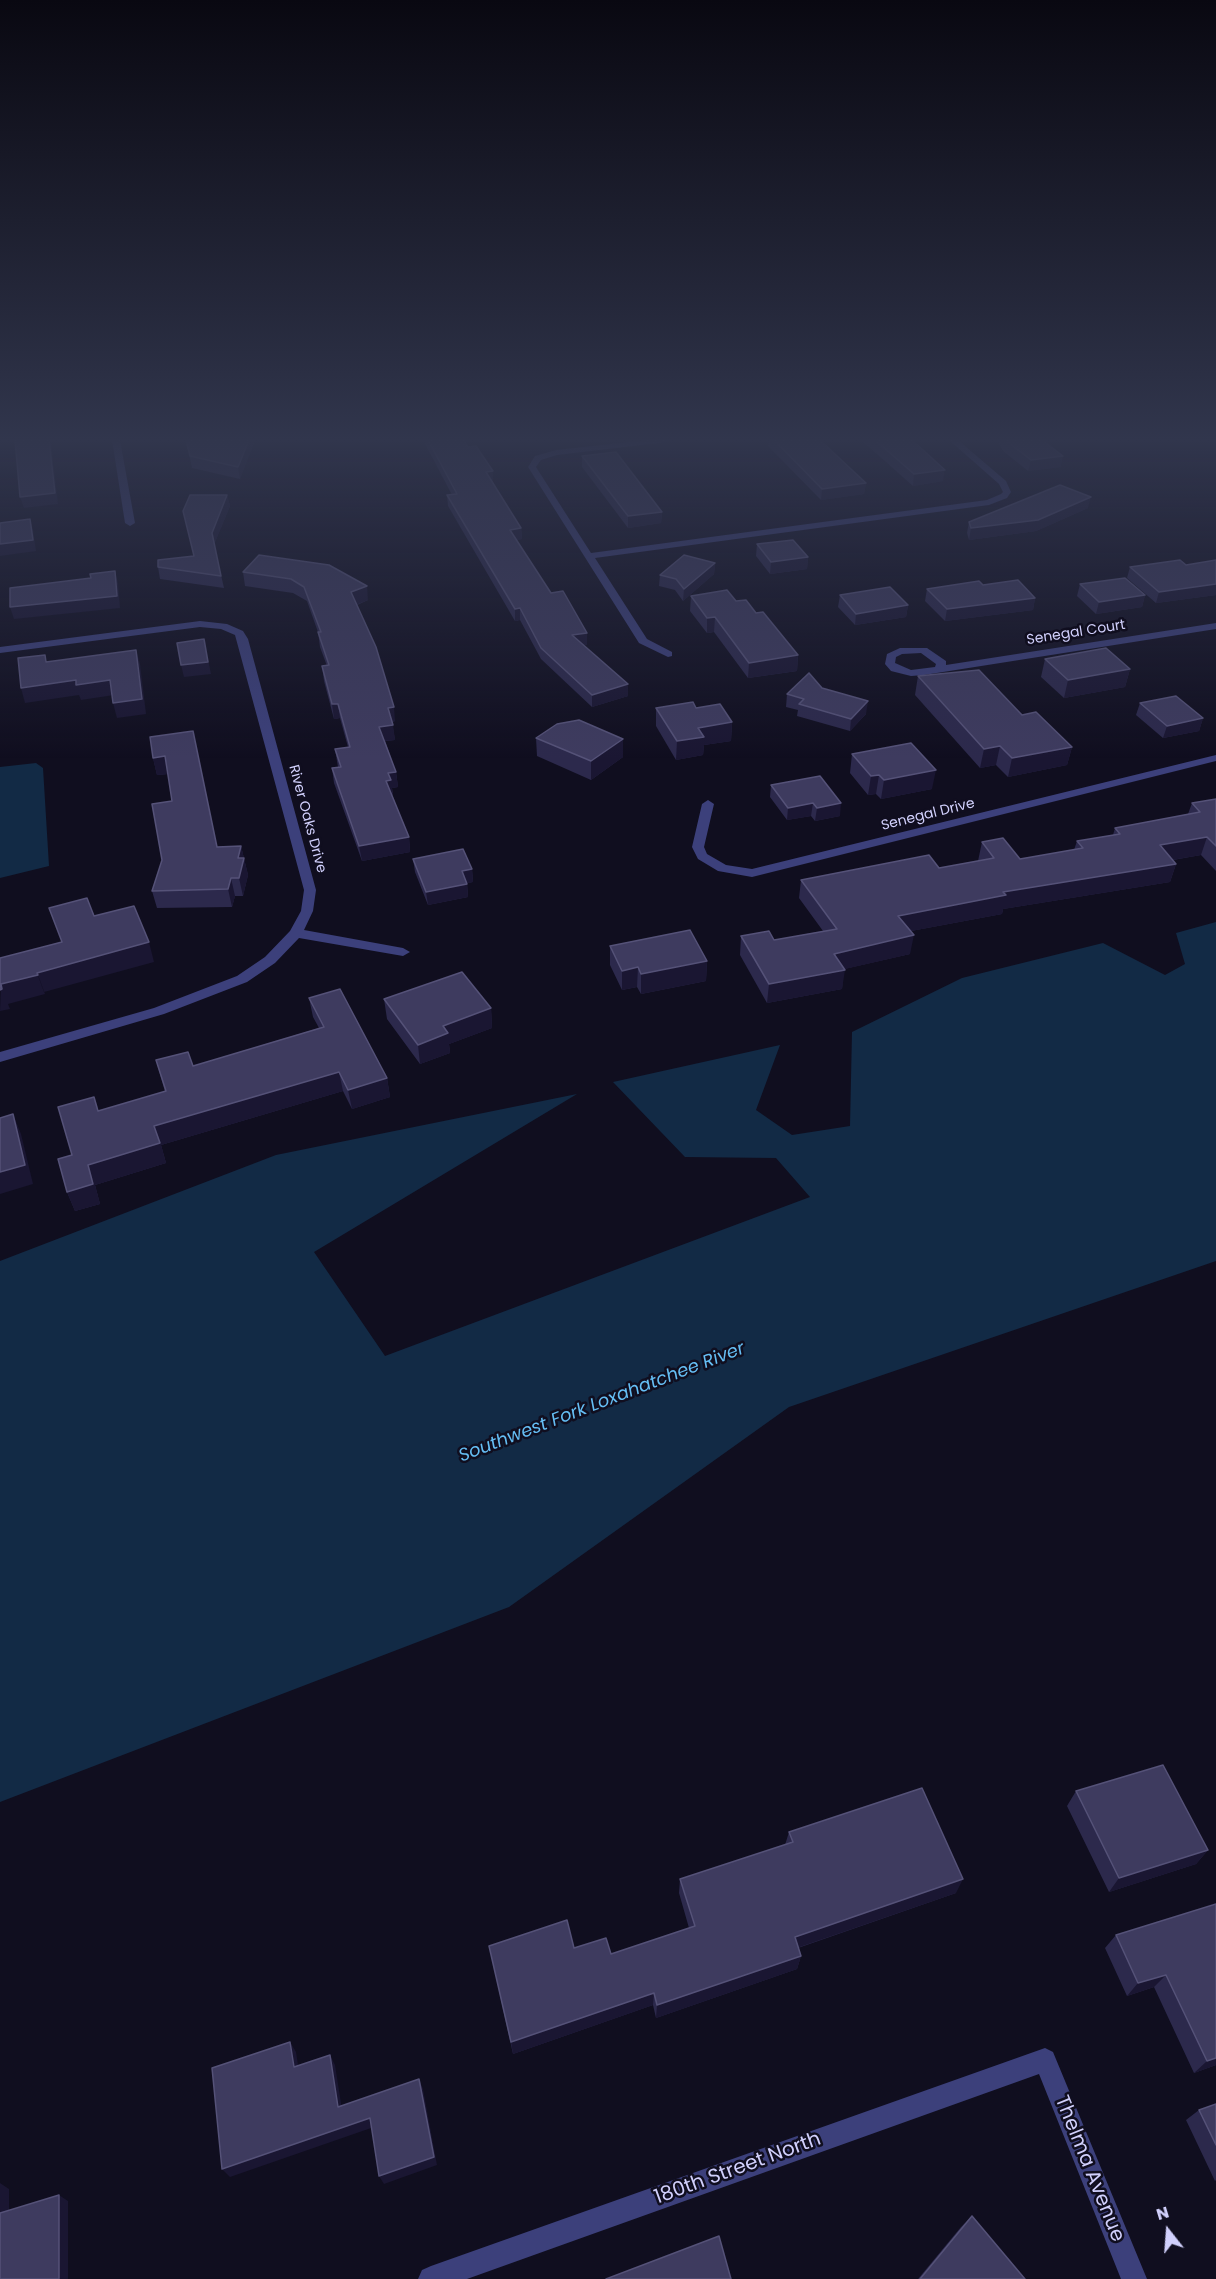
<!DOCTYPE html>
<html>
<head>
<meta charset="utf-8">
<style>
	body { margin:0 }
	#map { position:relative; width:1216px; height:2279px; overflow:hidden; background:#100e1f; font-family:Poppins,sans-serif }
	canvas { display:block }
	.north { position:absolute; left:1138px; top:2201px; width:60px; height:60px; -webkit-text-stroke:4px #100e1f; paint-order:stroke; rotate:343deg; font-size:16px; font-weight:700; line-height:24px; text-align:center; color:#d1d0fc }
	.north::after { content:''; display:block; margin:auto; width:21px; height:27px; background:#d1d0fc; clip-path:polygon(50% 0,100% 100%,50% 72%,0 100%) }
</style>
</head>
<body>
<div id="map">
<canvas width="1216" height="2279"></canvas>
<div class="north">N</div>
</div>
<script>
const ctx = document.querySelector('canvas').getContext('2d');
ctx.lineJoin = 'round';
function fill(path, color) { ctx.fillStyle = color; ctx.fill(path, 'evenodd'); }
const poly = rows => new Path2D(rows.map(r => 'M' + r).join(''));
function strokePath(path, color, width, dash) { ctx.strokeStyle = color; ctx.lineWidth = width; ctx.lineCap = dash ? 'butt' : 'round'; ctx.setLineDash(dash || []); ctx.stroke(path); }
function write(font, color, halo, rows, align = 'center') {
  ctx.font = font + ' Poppins,sans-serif'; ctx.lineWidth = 5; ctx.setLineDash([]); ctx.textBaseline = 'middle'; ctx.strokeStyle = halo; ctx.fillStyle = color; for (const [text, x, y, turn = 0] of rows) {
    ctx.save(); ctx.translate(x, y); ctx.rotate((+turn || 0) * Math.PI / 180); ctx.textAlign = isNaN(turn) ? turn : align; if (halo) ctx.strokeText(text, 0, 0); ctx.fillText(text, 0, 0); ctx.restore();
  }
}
const water = poly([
	[36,763,43,768,49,866,0,878,0,767],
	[1216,922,1216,1261,789,1407,509,1607,0,1802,0,1261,276,1155,577,1094,314,1252,385,1356,810,1197,776,1158,685,1157,613,1082,780,1045,756,1110,792,1135,850,1126,852,1032,962,978,1103,943,1165,975,1185,964,1176,933]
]);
const minor = poly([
	[112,440,120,440,135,523,130,526,125,523,112,440],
	[647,440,671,440,667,442,557,455,541,460,536,467,591,553,987,500,1001,494,1003,492,999,484,949,440,958,440,1006,481,1011,492,1007,498,989,505,595,558,647,639,672,652,672,656,668,657,639,643,528,467,535,456,556,450,647,440],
	[200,621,227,624,243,631,248,639,316,890,313,911,304,930,403,948,410,952,403,956,299,938,275,963,247,982,164,1014,0,1062,0,1052,154,1008,237,976,265,957,290,931,301,911,304,890,235,635,221,629,200,627,0,653,0,647,200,621],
	[1216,623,1216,629,924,675,911,676,891,671,885,664,887,654,900,648,927,648,946,661,946,665,1216,623],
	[921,653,936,664,935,667,911,670,895,663,896,657,902,654,921,653],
	[1216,755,1216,761,752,877,718,871,698,859,692,847,702,804,708,800,714,804,704,847,707,854,726,865,752,869,1216,755],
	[1045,2048,1053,2052,1147,2279,1121,2279,1039,2074,467,2279,418,2279,422,2270,431,2266,1045,2048]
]);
const wall = poly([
	[186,440,255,440,240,479,192,468],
	[423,440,464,440,493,482,492,482,521,528,522,539,516,540,551,593,587,633,587,645,584,645,628,696,592,707,541,659,520,620,515,621,448,506,447,495,452,495],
	[769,440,820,440,866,483,864,494,821,500,768,446],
	[861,440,912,440,943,481,913,486],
	[997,440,1042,440,1061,467,1028,471,1003,451],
	[582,456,662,512,661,523,628,528,582,467],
	[227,495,230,506,214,544,224,588,160,579,158,567,194,556,183,511],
	[1088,508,1036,531,969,540,967,533,969,522],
	[757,544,808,557,807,569,770,574,756,556],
	[259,555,368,600,357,605,395,721,392,722,395,740,385,741,396,772,398,787,392,788,393,795,392,795,409,837,410,852,362,861,334,783,332,768,338,767,335,749,348,747,340,718,334,719,324,681,322,666,327,666,320,647,318,632,307,601,293,593,245,586,243,572],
	[1216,560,1216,595,1156,603,1127,578,1130,567,1186,565],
	[715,563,714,574,683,601,675,590,659,586,660,575],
	[1080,584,1145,595,1142,607,1096,614,1077,596],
	[983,585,1035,598,1033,610,945,621,925,601,927,589],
	[840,595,908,605,906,617,855,625,838,607],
	[691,596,736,601,756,613,798,655,797,671,748,678,714,632,707,633,690,611],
	[1045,659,1130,669,1125,687,1064,698,1041,677],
	[918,676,1022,715,1072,747,1067,765,1008,777,996,765,980,768,915,695],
	[822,688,866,714,850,731,797,716,798,710,786,707,787,694],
	[1140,703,1203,718,1199,731,1163,738,1136,715],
	[656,708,696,708,732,722,731,741,704,745,703,755,676,760,656,726],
	[150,737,217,847,241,846,248,875,243,896,235,896,232,907,157,908,152,891,162,860,172,801,168,774,157,775,153,758],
	[536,738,623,739,623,757,591,780,537,756],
	[852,754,932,789,881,799,876,794,868,795,850,773],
	[820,776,840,816,815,821,811,816,787,820,770,797,771,785],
	[1216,799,1216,871,1201,855,1173,860,1176,864,1170,882,1003,909,1002,914,911,931,910,954,844,969,842,989,767,1003,740,955,741,936,774,940,823,931,799,898,801,880,939,868,978,861,982,842,1020,859,1074,850,1077,841,1113,835,1115,828,1188,814,1192,803],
	[413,859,472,869,473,882,467,883,468,897,428,905,415,872],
	[610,946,707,961,706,981,641,994,637,987,622,990,610,965],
	[309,998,387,1078,390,1097,352,1109,343,1091,161,1145,166,1163,95,1185,100,1204,75,1211,67,1192,72,1155,165,1092,156,1060,193,1066,319,1028,313,1017],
	[384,999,491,1008,492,1028,449,1044,450,1053,420,1064,387,1019],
	[1076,1791,1208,1850,1196,1864,1109,1892,1067,1806],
	[789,1832,956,1893,798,1948,801,1956,797,1969,656,2018,653,2005,513,2054,489,1946,574,1948,611,1954,689,1928,679,1893,680,1879,785,1845],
	[1216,1904,1216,2065,1194,2073,1154,1987,1127,1996,1105,1948,1116,1935],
	[1216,2104,1216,2180,1215,2181,1186,2120,1199,2110],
	[972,2216,1025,2279,918,2279,961,2227]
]);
const shadedWall = poly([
	[49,440,50,440,51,443,58,504,24,508,20,497],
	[249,440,255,440,240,479,238,467],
	[1063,456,1061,467,1028,471,1031,460],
	[945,470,943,481,913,486,914,474],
	[493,471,493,482,486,483,486,472],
	[866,483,864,494,821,500,822,489],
	[227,495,230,506,214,545,212,533],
	[1091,497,1088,508,1036,531,969,540,971,528],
	[662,512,661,523,628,528,628,516],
	[30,519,33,530,36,551,0,556,0,544],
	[521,528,522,539,511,541,510,530],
	[808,557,807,569,770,574,771,562],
	[715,563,714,574,683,601,684,589],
	[115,571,118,583,120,608,14,619,10,607],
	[1216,584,1216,595,1156,603,1159,592],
	[367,586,368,600,353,606,351,592],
	[1145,595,1142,607,1096,614,1099,602],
	[1035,598,1033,610,945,621,947,609],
	[908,605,906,617,855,625,856,614],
	[520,608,520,620,515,621,515,609],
	[715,617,714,632,707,633,707,618],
	[587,633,587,645,572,647,572,635],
	[204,639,211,674,184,677,181,665],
	[136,650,140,664,146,714,117,718,113,703],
	[798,655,797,671,748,678,749,663],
	[1130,669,1125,687,1064,698,1068,680],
	[76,680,110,680,114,695,81,700,79,695,25,703,21,688],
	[628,684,628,696,592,707,592,695],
	[868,701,866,714,850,731,851,719],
	[332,704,338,704,340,718,334,719],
	[394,707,395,721,389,722,388,708],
	[1203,718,1199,731,1163,738,1167,726],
	[732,722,731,741,704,745,703,755,676,760,677,741,698,728],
	[393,725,395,740,381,741,379,727],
	[623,739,623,757,591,780,591,761],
	[1000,746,996,765,980,768,984,749],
	[1072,747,1067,765,1008,777,1012,758],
	[165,756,169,774,157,775,153,758],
	[936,770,932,789,881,799,884,780],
	[396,772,398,787,392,788,393,795,387,796,386,781,388,773],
	[879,775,876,794,868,795,871,776],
	[813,803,811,816,787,820,788,808],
	[841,803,840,816,815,821,817,808],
	[409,837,410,852,362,861,359,846],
	[1207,837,1201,855,1154,863,1160,845],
	[241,846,248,875,243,896,239,878,238,858],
	[1176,864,1170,882,1003,909,1002,914,895,934,898,916,1003,892],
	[472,869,473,882,463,884,462,871],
	[231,878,235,896,232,907,228,889],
	[467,884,468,897,428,905,426,892],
	[914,935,910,954,832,972,834,954],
	[149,942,154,962,44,992,37,973],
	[707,961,706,981,641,994,641,974],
	[638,967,637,987,622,990,622,971],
	[845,970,842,989,767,1003,769,984],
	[38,975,45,994,8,1004,10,1009,0,1011,1,984],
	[491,1008,492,1028,449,1044,450,1053,420,1064,418,1045,443,1026],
	[339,1072,343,1091,161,1145,166,1163,95,1185,100,1204,75,1211,67,1192,88,1165,154,1126],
	[387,1078,390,1097,352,1109,348,1090],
	[13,1114,21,1134,33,1184,0,1194,0,1172],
	[1208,1850,1196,1864,1109,1892,1119,1878],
	[963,1879,956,1893,791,1950,795,1937],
	[801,1956,797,1969,656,2018,657,2005],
	[1166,1975,1154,1987,1127,1996,1138,1983],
	[654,1993,653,2005,513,2054,511,2042],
	[290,2042,296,2052,300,2078,294,2067],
	[330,2055,335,2065,343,2116,338,2107],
	[1216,2058,1216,2065,1194,2073,1207,2061],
	[419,2079,423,2089,437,2165,384,2184,379,2176],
	[370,2118,374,2127,230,2177,222,2169],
	[0,2183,9,2189,9,2219,0,2214],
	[59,2195,68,2201,68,2279,59,2279]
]);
const building = poly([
	[15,440,49,440,55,493,20,497,15,440],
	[186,440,249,440,238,467,190,456,186,440],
	[428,440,464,440,468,447,476,446,493,471,486,472,521,528,510,530,551,593,563,591,587,633,572,635,628,684,592,695,541,648,520,608,515,609,447,495,457,494,428,440],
	[774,440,820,440,866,483,822,489,774,440],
	[875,440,912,440,945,470,914,474,875,440],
	[1005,440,1042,440,1063,456,1031,460,1005,440],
	[616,452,662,512,628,516,582,456,616,452],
	[1060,485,1091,497,1038,520,971,528,969,522,1060,485],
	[190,495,227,495,212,533,221,576,158,567,158,560,194,556,183,511,190,495],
	[30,519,33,540,0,544,0,523,30,519],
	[793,540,808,557,771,562,757,544,793,540],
	[259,555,329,565,367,586,351,592,376,647,394,707,388,708,393,725,379,727,396,772,388,773,391,780,386,781,409,837,359,846,332,768,341,767,335,749,350,747,338,704,332,704,322,666,329,665,318,632,321,632,304,587,291,579,243,572,259,555],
	[684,555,715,563,684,589,676,579,660,575,684,555],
	[1180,560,1186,565,1216,560,1216,584,1159,592,1130,567,1180,560],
	[115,571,117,596,10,607,10,588,91,578,90,574,115,571],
	[1125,578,1145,595,1099,602,1080,584,1125,578],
	[1018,580,1035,598,947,609,927,589,979,581,983,585,1018,580],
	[890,587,908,605,856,614,840,595,890,587],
	[727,590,736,601,746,600,756,613,763,612,798,655,749,663,715,617,707,618,691,596,727,590],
	[204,639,208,662,181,665,177,643,204,639],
	[1106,648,1130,669,1068,680,1045,659,1106,648],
	[136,650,142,699,113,703,110,680,76,685,76,680,21,688,18,658,45,655,46,662,136,650],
	[979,670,1022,715,1036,712,1072,747,1012,758,1000,746,984,749,918,676,979,670],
	[809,673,822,688,868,701,851,719,799,704,804,699,787,694,809,673],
	[1176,696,1203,718,1167,726,1140,703,1176,696],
	[693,702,696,708,720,704,732,722,698,728,704,737,677,741,656,708,693,702],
	[579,720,623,739,591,761,536,738,557,724,579,720],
	[193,731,217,847,241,846,238,858,244,858,239,878,231,878,228,889,152,891,162,860,152,804,172,801,165,756,153,758,150,737,193,731],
	[911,743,936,770,884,780,879,775,871,776,852,754,911,743],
	[820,776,841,803,817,808,813,803,788,808,771,785,820,776],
	[1216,799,1216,846,1207,837,1160,845,1176,864,1003,892,1006,895,898,916,914,935,834,954,845,970,769,984,741,936,769,931,774,940,837,929,801,880,929,855,939,868,994,858,982,842,1003,838,1020,859,1083,848,1077,841,1120,834,1115,828,1200,812,1192,803,1216,799],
	[463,849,472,869,462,871,467,884,426,892,413,859,463,849],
	[87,898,94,916,134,906,149,942,37,973,38,975,1,984,2,989,0,990,0,958,62,942,49,908,87,898],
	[690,930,707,961,641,974,638,967,622,971,610,946,690,930],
	[462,972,491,1008,443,1026,448,1033,418,1045,384,999,462,972],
	[340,989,387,1078,348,1090,339,1072,154,1126,160,1143,88,1165,93,1184,67,1192,58,1159,72,1155,58,1107,94,1097,98,1111,166,1091,156,1060,188,1052,193,1066,324,1027,309,998,340,989],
	[13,1114,25,1165,0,1172,0,1118,13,1114],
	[1163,1765,1208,1850,1119,1878,1076,1791,1163,1765],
	[922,1788,963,1879,795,1937,801,1956,657,2005,654,1993,511,2042,489,1946,567,1920,574,1948,606,1938,611,1954,695,1926,680,1879,793,1842,789,1832,922,1788],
	[1216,1904,1216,2058,1207,2061,1166,1975,1138,1983,1116,1935,1216,1904],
	[290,2042,294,2067,330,2055,338,2107,419,2079,434,2157,379,2176,370,2118,222,2169,212,2068,290,2042],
	[1216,2104,1216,2145,1199,2110,1216,2104],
	[59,2195,59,2279,0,2279,0,2213,59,2195],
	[972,2216,1025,2279,920,2279,972,2216],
	[719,2236,731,2279,606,2279,719,2236]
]);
const farStreetnames = [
	["Senegal Court",1076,633,-9],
	["Senegal Drive",928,815,-14],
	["River Oaks Drive",307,819,75]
];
const waterNames = [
	["Southwest Fork Loxahatchee River",602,1403,-21]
];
const nearStreetnames = [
	["180th Street North",738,2169,-20],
	["Thelma Avenue",1089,2169,68]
];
fill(water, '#122a45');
fill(minor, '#3c407b');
fill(wall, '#2c294c');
fill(shadedWall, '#1a1632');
fill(building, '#3e3b5f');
strokePath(building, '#555278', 1.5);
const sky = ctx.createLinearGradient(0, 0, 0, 759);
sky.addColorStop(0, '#090811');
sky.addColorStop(0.58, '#31364d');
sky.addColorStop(1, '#31364d00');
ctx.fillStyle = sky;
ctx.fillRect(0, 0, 1216, 759);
write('14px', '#d1d0fc', '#100e1f', farStreetnames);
write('italic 18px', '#65bef4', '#100e1f', waterNames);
write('20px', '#d1d0fc', '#100e1f', nearStreetnames);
</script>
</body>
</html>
